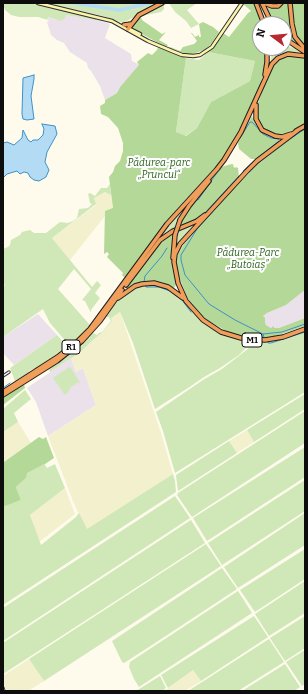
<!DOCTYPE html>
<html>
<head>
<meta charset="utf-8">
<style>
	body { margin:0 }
	#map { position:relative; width:308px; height:694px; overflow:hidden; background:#fefbed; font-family:Bitter,serif }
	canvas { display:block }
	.frame { position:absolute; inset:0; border:4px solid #0d0d0d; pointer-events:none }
	.north { position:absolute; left:252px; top:16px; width:40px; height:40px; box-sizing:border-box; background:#fff; border:1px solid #9e9e9e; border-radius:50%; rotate:286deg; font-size:11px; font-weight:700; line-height:16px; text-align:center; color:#0d0d0d }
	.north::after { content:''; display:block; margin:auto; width:14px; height:18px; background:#b82930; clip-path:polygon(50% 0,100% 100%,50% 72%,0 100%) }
</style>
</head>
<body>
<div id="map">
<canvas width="308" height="694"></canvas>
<div class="frame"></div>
<div class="north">N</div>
</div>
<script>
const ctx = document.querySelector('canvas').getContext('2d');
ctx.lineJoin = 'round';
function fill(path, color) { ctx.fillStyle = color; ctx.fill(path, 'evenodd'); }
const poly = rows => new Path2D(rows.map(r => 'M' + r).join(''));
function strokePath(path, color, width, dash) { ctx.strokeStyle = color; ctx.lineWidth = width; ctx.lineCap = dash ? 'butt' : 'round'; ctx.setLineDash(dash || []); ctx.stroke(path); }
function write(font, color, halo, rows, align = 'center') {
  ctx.font = font + ' Bitter,serif'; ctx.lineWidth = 4; ctx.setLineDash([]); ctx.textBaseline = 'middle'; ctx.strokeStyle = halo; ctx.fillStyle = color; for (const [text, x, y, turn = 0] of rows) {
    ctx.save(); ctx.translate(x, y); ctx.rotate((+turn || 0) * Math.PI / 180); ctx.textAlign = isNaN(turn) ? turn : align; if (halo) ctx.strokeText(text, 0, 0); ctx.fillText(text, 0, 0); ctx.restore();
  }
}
const industrial = poly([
	[66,15,98,20,110,24,105,38,131,54,132,61,140,65,120,87,117,93,105,100,100,86,91,71,88,68,87,63,70,52,64,43,57,40,51,35,47,22,49,20,47,19,47,17,58,20],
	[305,290,305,318,279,328,271,328,266,325,263,316,267,313,286,305],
	[38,314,57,335,14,365,3,353,3,337],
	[71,358,76,372,83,368,96,405,48,436,36,402,27,388]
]);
const farmland = poly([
	[105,192,111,195,113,209,105,211,105,216,70,260,52,238,96,205,94,198],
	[120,312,161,433,173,474,86,530,73,501,48,436,96,405,83,368,76,372,71,358,94,340,100,333,101,334,112,321,111,318],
	[18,422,31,443,4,462,3,432],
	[247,430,254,442,237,453,229,441],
	[65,488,75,514,39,542,30,515],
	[29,659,44,681,28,691,7,691,3,684,3,676],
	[193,670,201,681,185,691,164,691]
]);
const green = poly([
	[8,3,30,3,42,5,96,19,96,20,66,15,65,18,61,21,48,17,47,19,48,20,38,17,19,17,11,15,5,10,3,4],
	[45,3,197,3,187,10,199,24,191,28,186,21,175,12,169,3,164,5,164,9,161,12,132,18,123,23,103,16],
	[284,46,295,48,304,53,295,52,285,53,278,56,270,63,273,48,284,48],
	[208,52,255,61,250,81,211,102,197,128,185,136,176,132,186,58,199,60],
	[110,184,111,195,105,192,94,198,96,204,52,238,92,287,97,281,101,285,95,293,100,298,91,310,91,313,85,301,82,300,91,289,74,269,58,289,90,325,74,342,68,344,50,323,43,309,3,337,3,288,5,285,3,282,3,249,8,247,10,245,11,240,20,235,22,232,30,230,34,233,46,233,60,222,68,223,73,221,77,218,79,209,88,208,92,204,90,203,88,194,90,193,95,196,101,188,107,188],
	[198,192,186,208,176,227,168,231,150,249,167,226],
	[198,222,180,242,175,249,179,229],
	[144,285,159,286,170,289,178,295,203,323,221,334,238,340,247,342,269,342,305,331,305,392,175,473,163,431,156,412,203,380,222,369,249,348,247,347,239,355,220,368,204,377,188,388,155,409,133,343,120,312,111,318,112,321,101,334,100,334,79,353,50,372,49,370,53,365,70,354,93,333,97,335,99,333,102,332,111,321,109,317,107,317,103,321,116,303,132,290],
	[57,335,66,345,66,348,37,368,30,370,28,373,15,381,10,368],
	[69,367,71,368,80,383,79,384,78,382,76,383,77,385,75,384,69,389,70,390,65,395,53,378],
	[25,390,31,399,14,413,18,422,3,432,3,409],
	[305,394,305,409,254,442,247,430],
	[305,411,305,443,192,517,177,495,178,493],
	[229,441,237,453,178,491,176,475],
	[305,447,305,477,207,541,193,518],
	[44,463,47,468,55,464,65,488,30,515,41,545,76,517,79,513,87,529,173,474,175,481,176,492,3,605,3,507,21,500,16,487,26,478,26,473],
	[305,480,305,511,222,565,208,543],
	[175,496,190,518,3,641,3,608],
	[305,513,305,545,238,588,224,567],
	[191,520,205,543,3,674,3,643],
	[206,544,221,566,44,681,29,659],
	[305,549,305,579,255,612,240,590],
	[222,568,237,589,152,645,124,663,122,662,112,641],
	[305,581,305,613,269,636,255,614],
	[238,591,252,613,139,687,134,679,129,667,130,662],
	[254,616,268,637,201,681,193,670,168,688,161,675],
	[305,616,305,648,285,661,270,638],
	[269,639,284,662,238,691,188,691],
	[305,650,305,684,302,686,286,662],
	[285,664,300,687,294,691,242,691],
	[160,676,166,688,162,691,136,691]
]);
const forest = poly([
	[244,3,254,3,258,11,261,24,260,24,260,48,266,48,266,57,264,71,258,92,244,123,223,159,178,208,125,278,122,275,123,273,107,257,109,254,107,252,104,254,105,211,113,208,109,177,113,172,115,166,120,161,123,151,123,143,118,128,108,117,101,114,100,106,105,103,105,100,117,93,120,87,139,65,137,62,148,53,152,55,157,50,158,47,186,58,176,132,186,136,197,128,211,102,250,81,255,61,208,52,223,33,229,37,248,13,251,11,250,10,243,4],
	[267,3,305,3,305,50,289,39,284,34,284,24,276,24,268,10],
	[141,17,142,20,162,34,166,32,159,40,168,45,166,47,127,26,127,23,129,21],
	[203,22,213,27,219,32,212,43,205,50,189,55,169,48,170,47,180,51,183,47,194,44,197,41,191,33,192,33,195,37,199,35,199,37,201,37,199,24],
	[293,56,305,58,305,124,285,134,277,135,264,129,261,126,258,121,257,105,269,74,274,64,283,58],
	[252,116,257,127,261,132,271,138,279,139,279,141,256,159,251,159,239,149,238,143],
	[305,129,305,290,286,305,267,313,263,316,265,318,265,322,266,325,271,328,274,326,274,328,279,328,305,318,305,326,276,336,266,337,245,337,228,332,207,320,194,308,187,297,178,274,176,262,177,256,184,244,227,196,257,165,290,138],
	[232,164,234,165,233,166,235,168,236,167,238,168,239,177,203,215,193,221,180,226,182,221,190,206,221,167],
	[175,231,171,250,172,265,176,285,174,288,161,282,147,281,139,283,126,289,158,245],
	[24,384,25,388,3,405,3,398],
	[39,437,43,439,46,437,54,458,45,464,44,464,27,473,26,478,16,487,21,500,3,507,3,460,4,462]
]);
const water = poly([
	[34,75,34,79,31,96,34,119,27,120,23,119,22,114,23,78,34,75],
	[42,124,55,126,57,134,47,152,45,162,49,170,46,177,39,181,34,180,30,177,28,173,24,172,20,174,17,171,7,174,3,178,3,143,7,142,14,145,22,138,23,130,28,140,31,142,33,140,38,140,43,135,44,129,42,124]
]);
const stream = poly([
	[240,138,250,122,252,122,263,134,271,138,279,139],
	[256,159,279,141],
	[225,162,234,147],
	[243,171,252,163],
	[198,200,221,167],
	[188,223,203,215,239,176],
	[144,282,145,276,162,256,167,248],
	[145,285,146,287,159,287,170,291,182,300,191,312],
	[263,334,282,332,305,324],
	[264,337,263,334,235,320,209,304,185,275,181,260,181,255,197,229,250,170,279,146,305,129],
	[268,342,268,343,271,343,305,332],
	[3,388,10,383]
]);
const river = poly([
	[75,3,119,10,151,3]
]);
const street = poly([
	[3,376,9,372],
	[3,688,4,691]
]);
const secondary = poly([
	[38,3,112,21,148,41,172,51,182,55,193,56,200,55,212,47,242,3],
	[130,29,140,34]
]);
const highway = poly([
	[256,3,264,24],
	[262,3,272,24],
	[264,3,272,6,278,6,281,3],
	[290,3,292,24,295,37,305,49],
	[124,25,131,24],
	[128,29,139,15,162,3],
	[284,38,305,52],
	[265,75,267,62,267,48],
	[256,105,256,119,262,130,275,136,282,137,291,134],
	[298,130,257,161,247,171,180,244,175,254,174,262,178,283,186,301,203,320,221,332,241,338,265,340,283,337,305,329],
	[296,131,305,126],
	[217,169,224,160,241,132,272,64,278,58,288,54,305,56],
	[180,220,189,206,209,181],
	[173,258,175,235],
	[126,285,160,240,173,231,197,221,205,215],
	[118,298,135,286,142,284,154,283,168,287,183,298],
	[3,392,59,356,77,342,90,329,167,224,218,168],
	[3,395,57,361,82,341,100,321,122,290]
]);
const highwayBridge = poly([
	[175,235,180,220]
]);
const shields = [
	[252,340,20],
	[71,347,18]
];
const shieldNames = [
	["M1",252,340],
	["R1",71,347]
];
const parkNames = [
	["Pădurea-parc",159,163],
	["„Pruncul“",159,175],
	["Pădurea-Parc",248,253],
	["„Butoiaș”",248,265]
];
fill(industrial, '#eae1eb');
fill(farmland, '#f3f0ce');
fill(green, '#d0e7b8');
fill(forest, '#b4d897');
fill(water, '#b3dcf4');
strokePath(water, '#3c91c9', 1);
strokePath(stream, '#3c91c9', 1);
strokePath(river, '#b3dcf4', 3.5);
strokePath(street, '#404040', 3.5);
strokePath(secondary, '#2f2f2f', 4.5);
strokePath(highway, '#1e1e1e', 5.5);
strokePath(street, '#fff', 1.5);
strokePath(secondary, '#fcf3aa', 2.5);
strokePath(highway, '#f09e5a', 3.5);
strokePath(highwayBridge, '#1e1e1e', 5.5, []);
strokePath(highwayBridge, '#f09e5a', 3.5);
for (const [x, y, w] of shields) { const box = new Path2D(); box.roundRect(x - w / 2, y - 7, w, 14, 3); ctx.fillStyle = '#fff'; ctx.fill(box); strokePath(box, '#0d0d0d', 1); }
write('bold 9px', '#0d0d0d', null, shieldNames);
write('italic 10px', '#2d621f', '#fff', parkNames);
</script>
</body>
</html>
